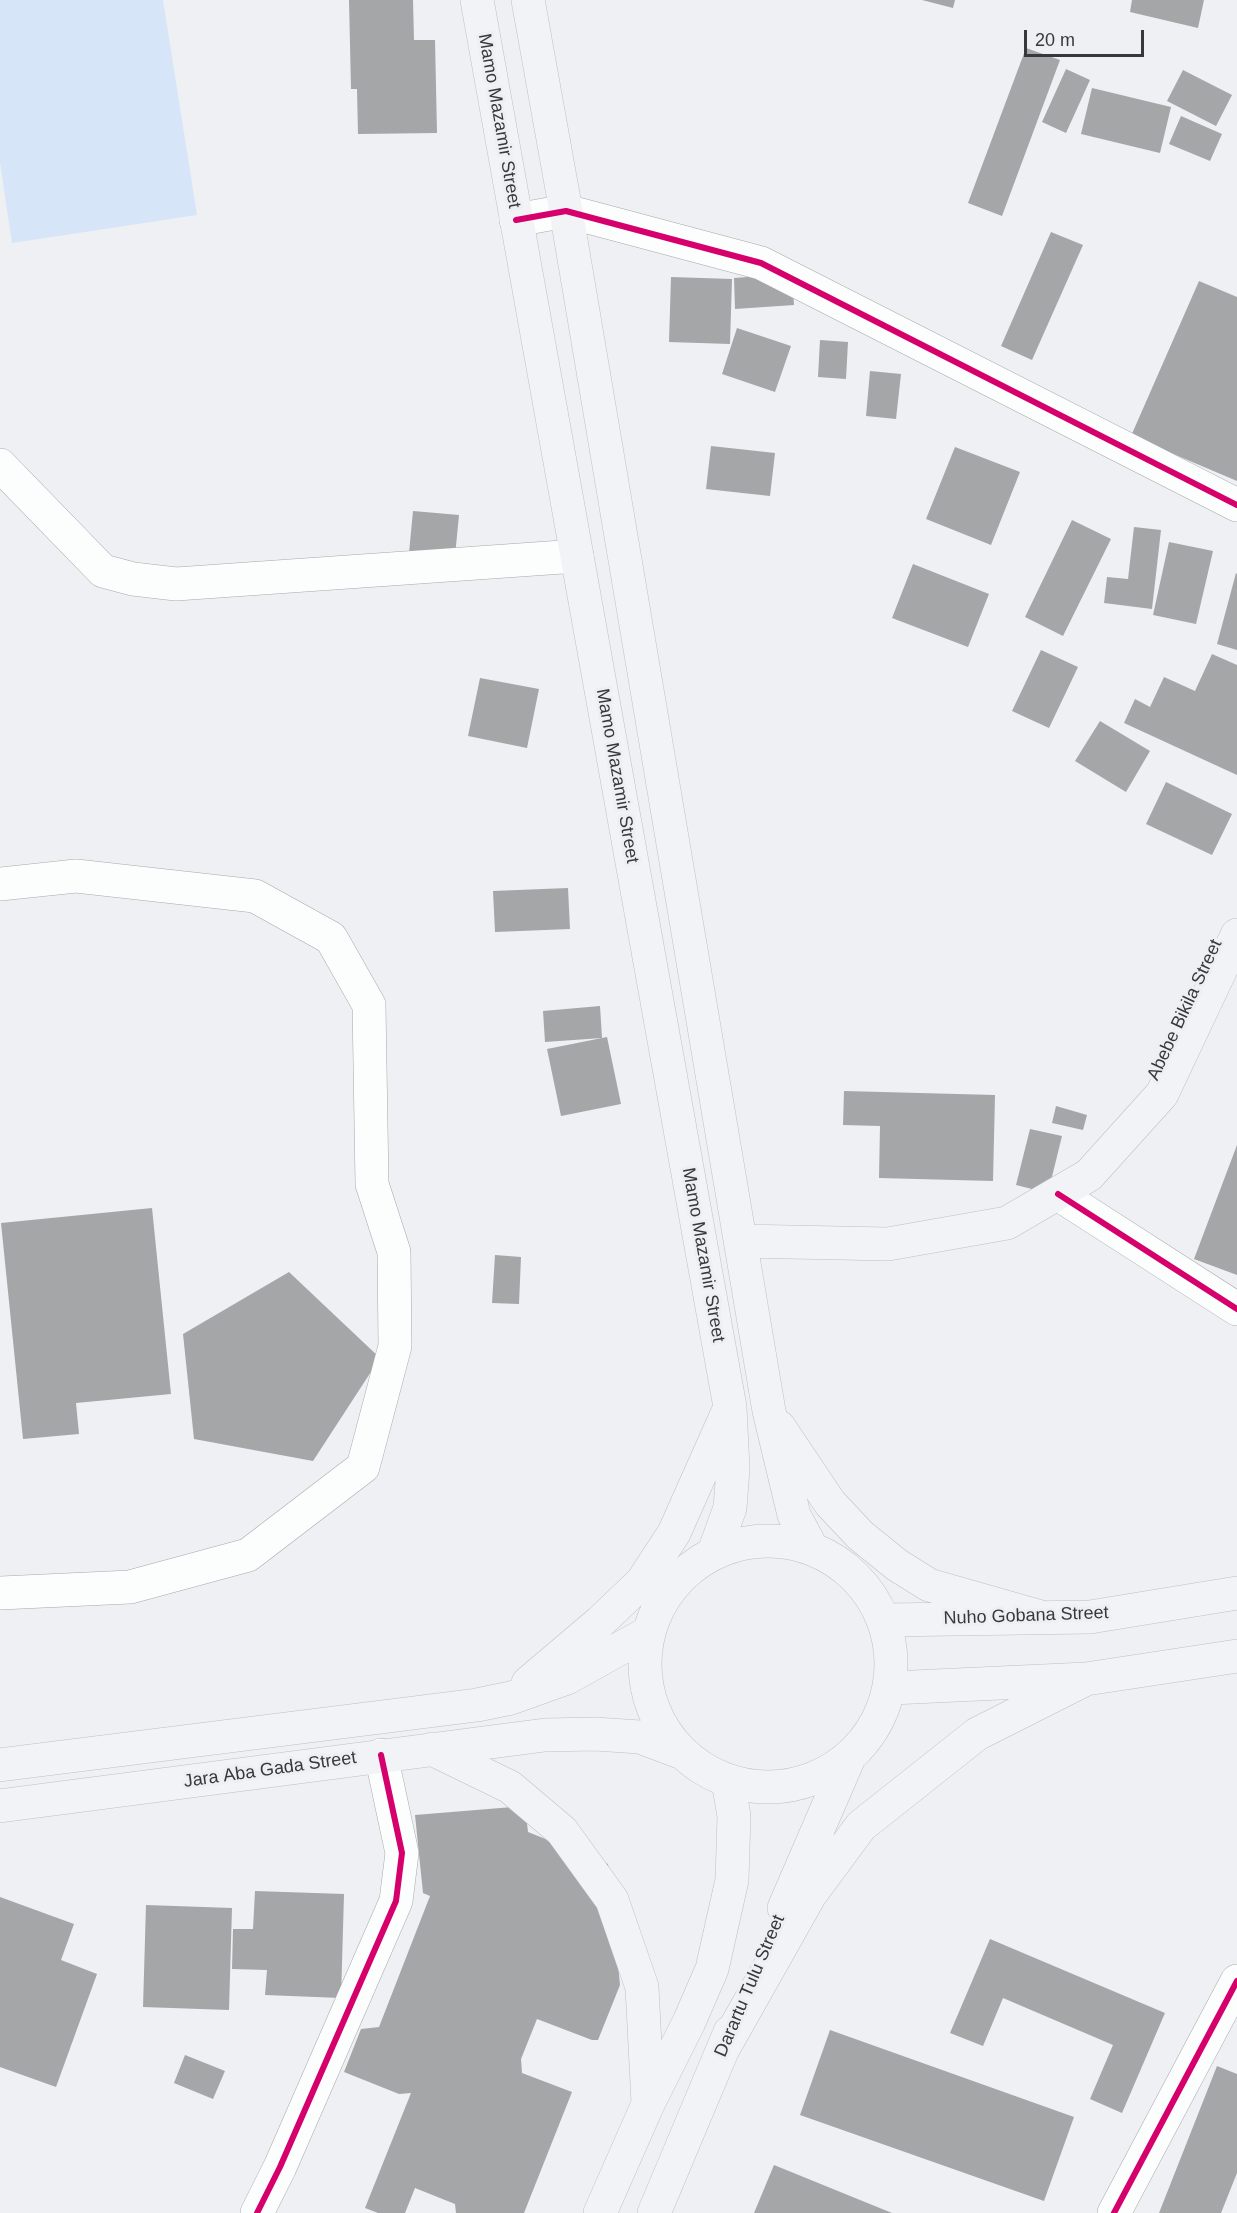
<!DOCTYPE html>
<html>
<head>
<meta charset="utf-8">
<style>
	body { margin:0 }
	#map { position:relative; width:1237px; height:2213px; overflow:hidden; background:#eef0f3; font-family:Arial,sans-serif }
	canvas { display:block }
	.scale { position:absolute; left:1024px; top:30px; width:120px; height:27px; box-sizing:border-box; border:3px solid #37383a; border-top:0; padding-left:8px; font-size:18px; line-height:21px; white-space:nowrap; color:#37383a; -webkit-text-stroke:4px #ecf0f5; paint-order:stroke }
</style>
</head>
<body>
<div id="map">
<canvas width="1237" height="2213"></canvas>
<div class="scale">20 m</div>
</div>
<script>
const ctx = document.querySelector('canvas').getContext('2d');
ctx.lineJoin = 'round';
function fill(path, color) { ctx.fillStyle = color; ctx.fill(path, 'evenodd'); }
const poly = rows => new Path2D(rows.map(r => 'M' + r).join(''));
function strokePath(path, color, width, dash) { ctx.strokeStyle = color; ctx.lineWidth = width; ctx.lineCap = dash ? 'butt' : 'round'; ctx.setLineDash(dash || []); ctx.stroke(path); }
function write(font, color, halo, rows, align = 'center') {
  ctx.font = font + ' Arial,sans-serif'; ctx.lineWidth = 6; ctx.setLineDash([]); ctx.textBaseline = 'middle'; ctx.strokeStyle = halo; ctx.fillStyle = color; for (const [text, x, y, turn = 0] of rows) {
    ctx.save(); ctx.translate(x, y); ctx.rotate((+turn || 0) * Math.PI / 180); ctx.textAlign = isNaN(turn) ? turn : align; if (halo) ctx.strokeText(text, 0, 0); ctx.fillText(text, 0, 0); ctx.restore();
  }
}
const green = poly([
	[0,0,163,0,197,215,12,243,0,163]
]);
const building = poly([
	[349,0,413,0,414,40,435,40,437,133,358,134,357,89,351,89],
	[922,0,955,0,953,8],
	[1132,0,1204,0,1198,28,1130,12],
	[1026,48,1060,60,1002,216,968,203],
	[1066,69,1090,80,1066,133,1042,122],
	[1183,70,1232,95,1216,126,1167,101],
	[1092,88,1171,107,1160,153,1081,134],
	[1181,116,1222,134,1210,161,1169,144],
	[1051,232,1083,245,1032,360,1001,346],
	[792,274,794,305,735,309,734,278],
	[671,277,732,279,730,344,669,342],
	[1199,281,1237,297,1237,481,1131,436],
	[737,328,791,346,775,392,722,374],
	[820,340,848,342,846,379,818,377],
	[870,371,901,374,896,419,866,416],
	[711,446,775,453,770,496,706,489],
	[955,447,1020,472,991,545,926,519],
	[413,511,459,515,455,556,409,553],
	[1072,520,1111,539,1063,636,1025,617],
	[1134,527,1161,530,1152,609,1104,603,1107,577,1128,579],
	[1169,542,1213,551,1196,624,1153,615],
	[913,564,989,594,968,647,892,618],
	[1236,573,1237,574,1237,650,1217,644],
	[1041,650,1078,667,1049,728,1012,711],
	[1212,654,1237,665,1237,775,1124,723,1135,699,1150,707,1164,677,1195,691],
	[480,678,539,689,527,748,468,736],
	[1100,721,1150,751,1126,792,1075,761],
	[1166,782,1232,814,1212,855,1146,824],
	[568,888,570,929,495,932,493,891],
	[600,1006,602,1038,545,1042,543,1011],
	[607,1037,621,1104,561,1116,547,1049],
	[844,1091,995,1095,993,1181,879,1178,880,1126,843,1125],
	[1056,1106,1087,1115,1083,1130,1052,1123],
	[1030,1129,1062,1136,1048,1193,1016,1185],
	[1237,1145,1237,1275,1194,1259],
	[152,1208,171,1394,76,1403,79,1434,23,1439,1,1223],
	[495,1255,521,1257,519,1304,492,1303],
	[289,1272,380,1358,313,1461,194,1439,183,1334],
	[525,1806,528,1832,608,1864,620,1985,598,2040,592,2040,537,2019,521,2059,522,2073,572,2092,524,2213,456,2213,455,2204,415,2188,405,2213,378,2213,365,2208,411,2093,399,2094,344,2072,361,2029,379,2027,430,1896,423,1893,415,1815],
	[255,1891,344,1894,341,1998,265,1995,267,1970,232,1969,233,1929,253,1929],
	[0,1897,74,1924,61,1960,97,1974,56,2087,0,2067],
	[146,1905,232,1908,229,2010,143,2007],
	[990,1939,1165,2013,1122,2113,1090,2099,1113,2045,1003,1998,983,2046,950,2033],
	[830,2030,1074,2117,1044,2201,800,2115],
	[185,2055,225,2071,213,2099,174,2083],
	[1217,2066,1237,2074,1237,2173,1221,2213,1159,2213],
	[774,2165,892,2213,754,2213]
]);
const minor = poly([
	[516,220,566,211,761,263,1237,505],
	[0,465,103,571,133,579,176,584,577,556],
	[0,884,76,876,255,896,331,938,369,1005,372,1184,394,1252,395,1346,363,1467,248,1555,130,1587,0,1593],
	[1058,1194,1237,1309],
	[257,2213,280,2167,396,1901,402,1853,381,1755],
	[1114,2213,1237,1981]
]);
const major = poly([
	[477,0,730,1407,733,1469,730,1508,714,1552],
	[528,0,566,211,769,1411,794,1515,811,1547],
	[741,1241,888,1244,1007,1223,1089,1175,1162,1094,1237,935],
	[779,1427,830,1503,860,1535,897,1565,929,1585,1045,1618],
	'645 1664a123 123 0 1 1 246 0a123 123 0 1 1-246 0Z',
	[886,1620,1090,1617,1237,1593],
	[528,1683,600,1622,642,1582,674,1533,727,1414],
	[892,1688,1086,1679,1237,1656],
	[432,1749,510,1787,562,1831,612,1900,642,1987,648,2103],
	[0,1765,477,1705,511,1698,567,1678,646,1634],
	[0,1806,545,1735,595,1734,640,1737,680,1752],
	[784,1908,848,1760],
	[722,2051,810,1895,861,1826,977,1734,1086,1679],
	[600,2213,648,2104,689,2022,712,1969,732,1880,734,1816,728,1781],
	[654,2213,730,2032]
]);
const cycleway = poly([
	[516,220,566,211,761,263,1237,505],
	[1058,1194,1237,1309],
	[257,2213,280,2167,396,1901,402,1853,381,1755],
	[1114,2213,1237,1981]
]);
const streetNames = [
	["Mamo Mazamir Street",499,121,80],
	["Mamo Mazamir Street",617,776,80],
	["Abebe Bikila Street",1185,1010,-65],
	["Mamo Mazamir Street",703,1255,80],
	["Nuho Gobana Street",1026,1616,-2],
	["Jara Aba Gada Street",270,1770,-8],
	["Darartu Tulu Street",750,1986,-67]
];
fill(green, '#d6e6f8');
fill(building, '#a4a6a8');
strokePath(minor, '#a7a8ab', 34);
strokePath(major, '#bbc1c7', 34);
strokePath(minor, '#fcfdfd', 33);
strokePath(major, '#f1f3f6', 33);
strokePath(cycleway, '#d6006c', 6);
write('18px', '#37383a', '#ecf0f5', streetNames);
</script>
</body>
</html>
